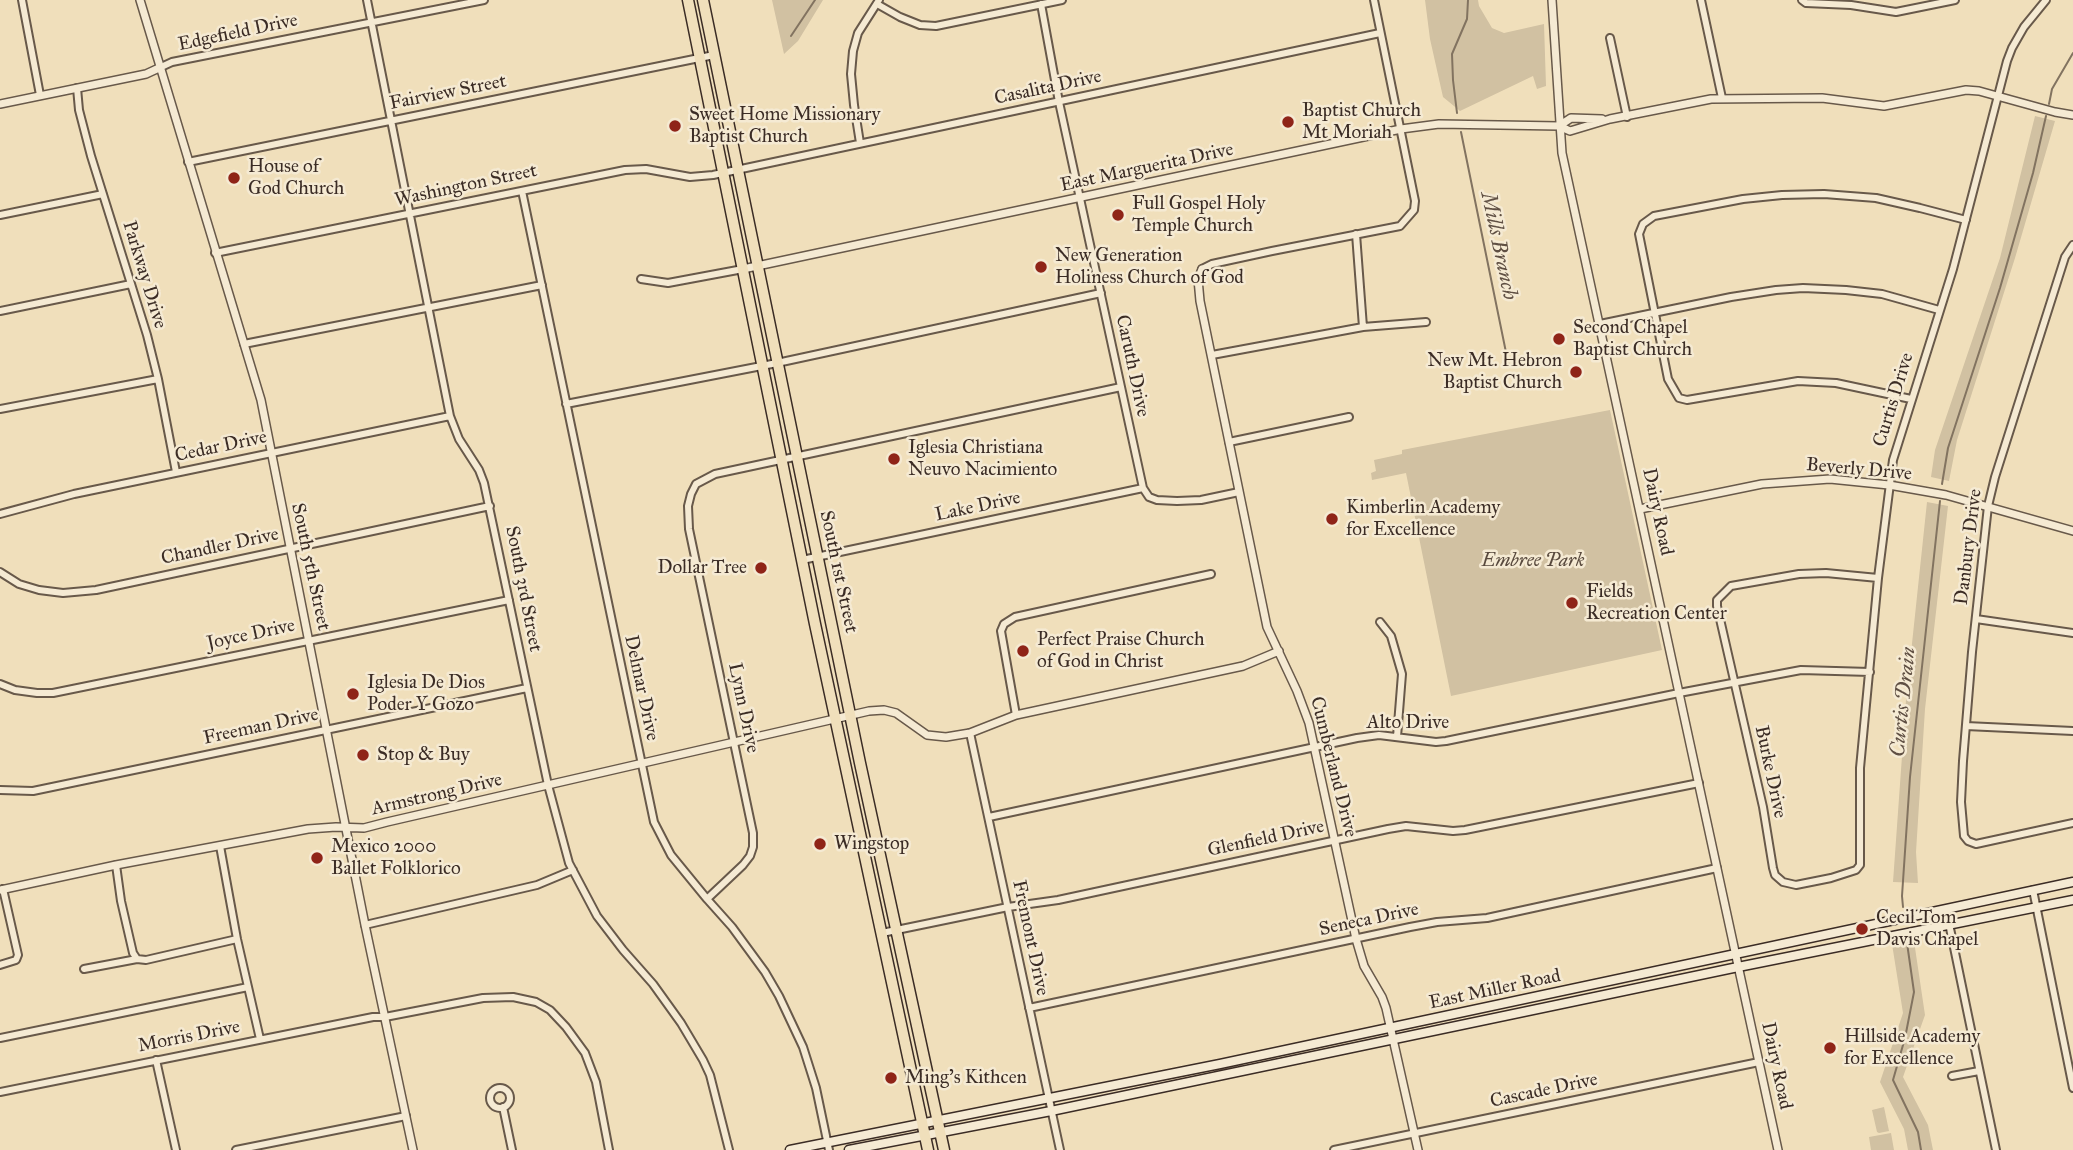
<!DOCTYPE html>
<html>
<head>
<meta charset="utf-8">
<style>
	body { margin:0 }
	canvas { display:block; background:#f0dfbb }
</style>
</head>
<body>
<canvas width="2073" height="1150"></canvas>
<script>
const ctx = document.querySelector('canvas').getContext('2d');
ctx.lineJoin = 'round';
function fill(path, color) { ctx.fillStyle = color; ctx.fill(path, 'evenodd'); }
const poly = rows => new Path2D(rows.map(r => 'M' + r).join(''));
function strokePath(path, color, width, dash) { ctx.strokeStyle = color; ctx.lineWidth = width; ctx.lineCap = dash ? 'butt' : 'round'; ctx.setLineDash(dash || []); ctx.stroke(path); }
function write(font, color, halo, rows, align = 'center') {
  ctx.font = font + ' "IM FELL Great Primer",serif'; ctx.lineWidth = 5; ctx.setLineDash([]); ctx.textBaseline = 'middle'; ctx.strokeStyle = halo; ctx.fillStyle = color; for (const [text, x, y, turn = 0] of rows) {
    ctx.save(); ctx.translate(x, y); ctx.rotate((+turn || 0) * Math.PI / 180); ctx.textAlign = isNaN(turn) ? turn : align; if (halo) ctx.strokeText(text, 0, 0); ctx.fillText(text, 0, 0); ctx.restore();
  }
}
const green = poly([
	[772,0,823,0,798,41,784,54],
	[1425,0,1478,0,1479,6,1492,28,1504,33,1544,24,1546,86,1537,89,1533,76,1460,111,1443,97,1430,39],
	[2035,116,2055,121,2015,258,1957,440,1949,481,1931,477,1935,450,2000,258],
	[1610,410,1662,650,1451,696,1406,473,1372,480,1371,473,1376,471,1374,460,1402,454,1402,450],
	[1927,502,1948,506,1925,709,1916,852,1918,883,1893,882,1906,700],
	[1914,941,1925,1015,1903,1077,1928,1125,1933,1150,1908,1150,1904,1129,1880,1082,1903,1013,1892,944],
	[1884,1107,1889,1131,1879,1133,1877,1132,1872,1110],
	[1891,1133,1894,1150,1871,1150,1869,1137]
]);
const stream = poly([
	[791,36,815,0],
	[2049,104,2052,89,2073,53],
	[1457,113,1453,80,1452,54,1467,19,1468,0],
	[1461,132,1509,367],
	[1942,484,1948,448,2000,288,2033,173,2046,116],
	[1903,907,1902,896,1910,777,1940,501],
	[1907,943,1914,992,1905,1038,1893,1080,1918,1132,1921,1150]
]);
const minor = poly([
	[22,0,40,95],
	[367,0,450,416,459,439,479,470,484,483,548,785,569,863,597,916,623,950,653,984,681,1023,703,1060,710,1075,729,1150],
	[1701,0,1722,98],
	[1802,0,1806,3,1851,5,1896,12,1955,0],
	[877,4,900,17,920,25,936,26,1062,0],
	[1041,4,1059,102,1143,488,1149,497,1157,500,1177,501,1201,500,1239,492],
	[1610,38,1627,117],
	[159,68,172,62,484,0],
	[77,88,79,110,91,156,147,335,158,379,176,472],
	[860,143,854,105,851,74,853,51,858,33,879,0],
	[188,162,714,55],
	[522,191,654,822,671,855,707,899,732,927,765,972,779,996,803,1047,816,1088,829,1150],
	[0,215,103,194],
	[1356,234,1363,327],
	[2073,245,2065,257,1995,477,1988,506,1972,652,1963,761,1961,802,1964,836,1968,841,1976,844,2073,823],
	[215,253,625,170,646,169,690,177,713,175,1380,33],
	[1202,269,1212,264,1272,251,1400,226,1414,210,1415,201,1374,0],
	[641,279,668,283,743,269],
	[0,311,131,284],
	[1600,324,1731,297,1776,290,1803,288,1846,290,1882,294,1939,310],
	[244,344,542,285],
	[1212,355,1363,327,1426,322],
	[1911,399,1836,383,1798,381,1687,400,1679,398,1668,379,1639,234,1643,224,1654,216,1743,199,1782,195,1824,194,1876,198,1920,208,1966,220],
	[566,404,777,363,1101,293],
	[0,409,158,379],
	[1229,442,1349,417],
	[0,514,74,494,450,416],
	[802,560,1143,488],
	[0,572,19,584,39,590,63,593,96,590,490,506],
	[1878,578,1826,573,1799,574,1731,586,1717,600,1717,606,1763,807,1773,868,1775,875,1783,882,1796,885,1831,878,1856,870,1860,865,1860,768,1878,578,1893,460,1953,269,2007,61,2012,48,2024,27,2046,0],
	[1976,619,2073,633],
	[1380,622,1391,636,1402,674,1397,737],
	[0,684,15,690,37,693,53,693,509,600],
	[1016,715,1001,631,1004,624,1015,617,1211,574],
	[1966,726,2073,731],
	[970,733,1060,1150],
	[0,790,33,791,527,688],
	[989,817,1357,738,1379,735,1436,742,1446,741,1679,693,1801,670,1870,672],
	[220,846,237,939,260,1039],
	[116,865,121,901,133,953,137,959],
	[2033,890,2073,1088],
	[707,899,743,865,750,856,753,847,753,833,689,529,688,506,691,494,696,484,715,474,1121,387],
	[1946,909,1996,1150],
	[365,925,537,885,573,870],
	[882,933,1008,907,1058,900,1388,829,1406,826,1453,831,1465,830,1699,783],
	[0,965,16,960,18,955,3,889],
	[84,969,137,959,146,960,237,939],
	[1029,1008,1410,927,1437,922,1487,918,1717,868],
	[0,1038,248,987],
	[156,1060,176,1150],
	[1952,1076,1979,1071],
	'490 1098a10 10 0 1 1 20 0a10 10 0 1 1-20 0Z',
	[0,1092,373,1017,385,1017,483,998,513,997,536,1002,550,1010,566,1027,585,1053,596,1082,609,1150],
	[503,1107,512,1150],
	[236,1150,406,1116],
	[1334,1150,1759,1062]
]);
const tertiary = poly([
	[140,0,261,400,365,925,413,1150],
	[1552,0,1562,153,1778,1150],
	[0,104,146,74,159,68],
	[1559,126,1571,118,1602,119],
	[743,269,1401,129,1439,124,1559,126,1570,131,1610,119,1711,99,1822,98,1884,106,1966,90,1979,91,2055,112,2073,115],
	[1202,269,1198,279,1200,301,1267,627,1297,691,1309,723,1356,939,1364,966,1382,997,1386,1008,1418,1150],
	[1640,509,1762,484,1830,479,1889,485,1946,495,2073,531],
	[0,890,116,865,308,829,336,827,364,828,387,822,869,711,884,710,896,713,927,735,946,737,970,733,1016,715,1243,666,1279,651]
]);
const secondary = poly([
	[790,1150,1220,1064,2073,882],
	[849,1150,1051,1111,1738,967,2073,900]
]);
const primary = poly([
	[688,0,815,624,928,1150],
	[703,0,860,763,944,1150]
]);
const markers = [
	[1288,122,7,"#8f2418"],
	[675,126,7,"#8f2418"],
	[234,178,7,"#8f2418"],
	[1118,215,7,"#8f2418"],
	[1041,267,7,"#8f2418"],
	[1559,339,7,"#8f2418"],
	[1576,372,7,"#8f2418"],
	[894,459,7,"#8f2418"],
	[1332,519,7,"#8f2418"],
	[761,568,7,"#8f2418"],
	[1572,603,7,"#8f2418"],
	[1023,651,7,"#8f2418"],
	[353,694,7,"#8f2418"],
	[363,755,7,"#8f2418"],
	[820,844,7,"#8f2418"],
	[317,858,7,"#8f2418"],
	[1862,929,7,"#8f2418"],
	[1830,1048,7,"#8f2418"],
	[891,1078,7,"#8f2418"]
];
const streetNames = [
	["Edgefield Drive",238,33,-12],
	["Casalita Drive",1048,88,-12],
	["Fairview Street",448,93,-11],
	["East Marguerita Drive",1147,168,-12],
	["Washington Street",466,186,-12],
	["Parkway Drive",144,275,73],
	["Caruth Drive",1132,366,78],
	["Curtis Drive",1894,400,-73],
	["Cedar Drive",221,447,-12],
	["Beverly Drive",1859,470,5],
	["Lake Drive",978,507,-12],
	["Dairy Road",1657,512,78],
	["Chandler Drive",220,547,-12],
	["Danbury Drive",1969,547,-83],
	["South 5th Street",310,567,78],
	["South 1st Street",838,572,78],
	["South 3rd Street",523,589,79],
	["Joyce Drive",251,635,-12],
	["Delmar Drive",641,688,78],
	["Lynn Drive",743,708,78],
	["Alto Drive",1408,723],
	["Freeman Drive",261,727,-12],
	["Cumberland Drive",1333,767,76],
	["Burke Drive",1770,772,78],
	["Armstrong Drive",437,795,-13],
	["Glenfield Drive",1266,839,-12],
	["Seneca Drive",1369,920,-12],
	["Fremont Drive",1030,938,78],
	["East Miller Road",1495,990,-12],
	["Morris Drive",189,1037,-11],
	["Dairy Road",1776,1066,78],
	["Cascade Drive",1544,1091,-12]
];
const poiNames = [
	["Baptist Church",1302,111],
	["Mt Moriah",1302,133],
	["Sweet Home Missionary",689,115],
	["Baptist Church",689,137],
	["House of",248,167],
	["God Church",248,189],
	["Full Gospel Holy",1132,204],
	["Temple Church",1132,226],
	["New Generation",1055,256],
	["Holiness Church of God",1055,278],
	["Second Chapel",1573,328],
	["Baptist Church",1573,350],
	["New Mt. Hebron",1562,361,"right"],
	["Baptist Church",1562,383,"right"],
	["Iglesia Christiana",908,448],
	["Neuvo Nacimiento",908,470],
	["Kimberlin Academy",1346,508],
	["for Excellence",1346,530],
	["Dollar Tree",747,568,"right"],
	["Fields",1586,592],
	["Recreation Center",1586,614],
	["Perfect Praise Church",1037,640],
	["of God in Christ",1037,662],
	["Iglesia De Dios",367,683],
	["Poder Y Gozo",367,705],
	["Stop & Buy",377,755],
	["Wingstop",834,844],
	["Mexico 2000",331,847],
	["Ballet Folklorico",331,869],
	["Cecil Tom",1876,918],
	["Davis Chapel",1876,940],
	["Hillside Academy",1844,1037],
	["for Excellence",1844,1059],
	["Ming's Kithcen",905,1078]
];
const parkNames = [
	["Embree Park",1533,561]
];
const waterNames = [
	["Mills Branch",1498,246,78],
	["Curtis Drain",1904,702,-84]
];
fill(green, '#d1c1a2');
strokePath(stream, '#827360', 2);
strokePath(minor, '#68594a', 10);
strokePath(tertiary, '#68594a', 10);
strokePath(secondary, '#3b2c25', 11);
strokePath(primary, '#3b2c25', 13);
strokePath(minor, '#f5ead3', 6);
strokePath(tertiary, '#f5ead3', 7);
strokePath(secondary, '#f5ead3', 8);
strokePath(primary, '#f0dfbb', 10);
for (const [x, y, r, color] of markers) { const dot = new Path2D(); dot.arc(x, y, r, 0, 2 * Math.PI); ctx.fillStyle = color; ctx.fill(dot); strokePath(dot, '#f5ead3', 2.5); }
write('19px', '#3b2c25', '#f5ead3', streetNames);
write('19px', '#3b2c25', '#f5ead3', poiNames, 'left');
write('italic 19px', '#594a3e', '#f5ead3', parkNames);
write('italic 21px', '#5f4f43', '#f5ead3', waterNames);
</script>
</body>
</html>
